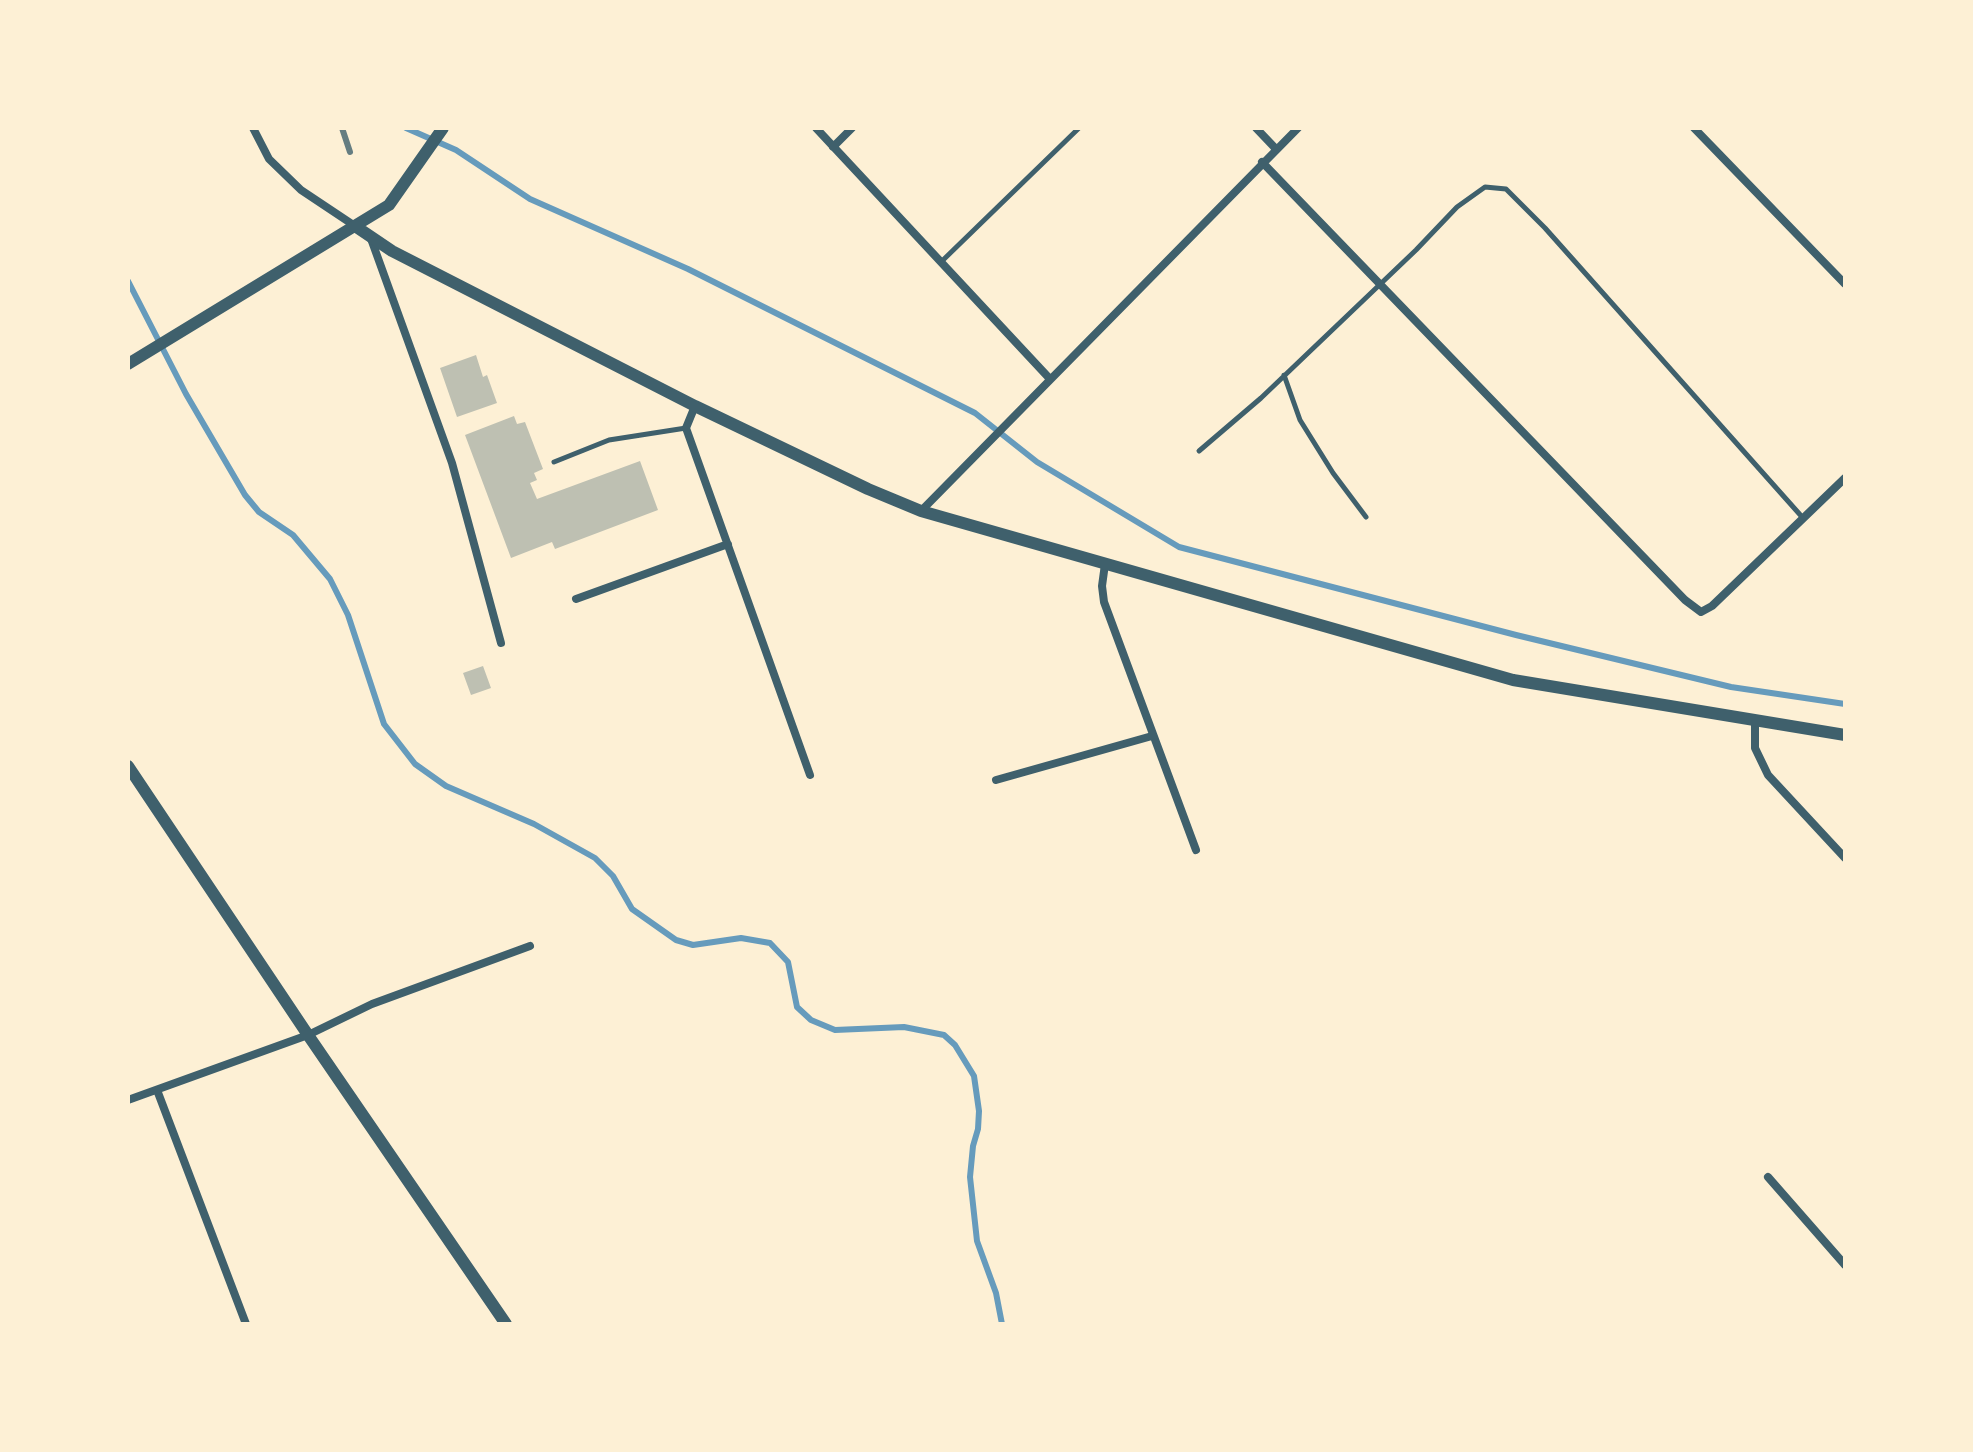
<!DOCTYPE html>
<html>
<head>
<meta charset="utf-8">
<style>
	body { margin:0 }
	#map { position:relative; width:1973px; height:1452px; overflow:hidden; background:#fdf0d5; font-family:"Work Sans",sans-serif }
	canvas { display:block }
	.frame { position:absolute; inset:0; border:130px solid #fdf0d5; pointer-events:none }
</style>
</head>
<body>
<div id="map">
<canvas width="1973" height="1452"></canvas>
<div class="frame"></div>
</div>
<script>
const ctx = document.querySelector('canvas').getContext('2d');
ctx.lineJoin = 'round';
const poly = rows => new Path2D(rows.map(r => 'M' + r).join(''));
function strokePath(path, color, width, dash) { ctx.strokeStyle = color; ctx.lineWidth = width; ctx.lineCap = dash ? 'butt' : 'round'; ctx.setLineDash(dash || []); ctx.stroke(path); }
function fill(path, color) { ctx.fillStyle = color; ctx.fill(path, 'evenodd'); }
const stream = poly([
	[406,128,456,150,530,199,688,269,975,413,1037,462,1179,547,1516,635,1731,687,1845,704],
	[128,281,186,394,245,495,259,512,293,535,330,579,348,615,384,724,415,764,446,786,534,824,595,858,613,876,632,909,676,940,693,945,741,938,770,943,788,962,797,1007,811,1020,835,1030,904,1027,944,1035,955,1045,974,1076,979,1111,978,1129,973,1146,970,1177,977,1241,996,1293,1002,1324]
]);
const building = poly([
	[476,355,483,377,487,375,497,403,457,417,440,368],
	[514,416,517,424,525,422,543,469,534,473,537,480,530,483,537,499,640,461,658,510,555,549,552,542,511,558,465,435],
	[483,666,491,688,471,695,463,673]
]);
const service = poly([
	[941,262,1079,128],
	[1284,375,1300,420,1333,473,1366,517],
	[1199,451,1261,398,1416,250,1457,207,1485,187,1506,189,1545,228,1803,518],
	[554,462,609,440,686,428]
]);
const minor = poly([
	[253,128,269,159,301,190,355,226],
	[816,128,1050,379],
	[1256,128,1276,149],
	[1694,128,1845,284],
	[833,147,852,128],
	[1262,162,1685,600,1701,612,1712,606,1845,478],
	[370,236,452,463,501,643],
	[695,406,686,428,810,775],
	[921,511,1298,128],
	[1105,564,1102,586,1104,602,1196,850],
	[576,599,728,544],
	[1755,720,1755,748,1768,775,1845,858],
	[996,780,1152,736],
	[157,1090,246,1324],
	[128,1100,308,1035,372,1004,530,946],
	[1768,1177,1845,1265]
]);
const tertiary = poly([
	[355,226,392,251,695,406,868,489,921,511,1513,680,1845,735],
	[128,364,389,205,443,128],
	[128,766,308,1035,506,1324]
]);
const rail = poly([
	[342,128,350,152]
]);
strokePath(stream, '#669bbc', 6);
fill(building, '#bec0b2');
strokePath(service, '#3f606c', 5);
strokePath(minor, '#3f606c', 8);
strokePath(tertiary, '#3f606c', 12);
strokePath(rail, '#657d81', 6);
</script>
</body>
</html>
